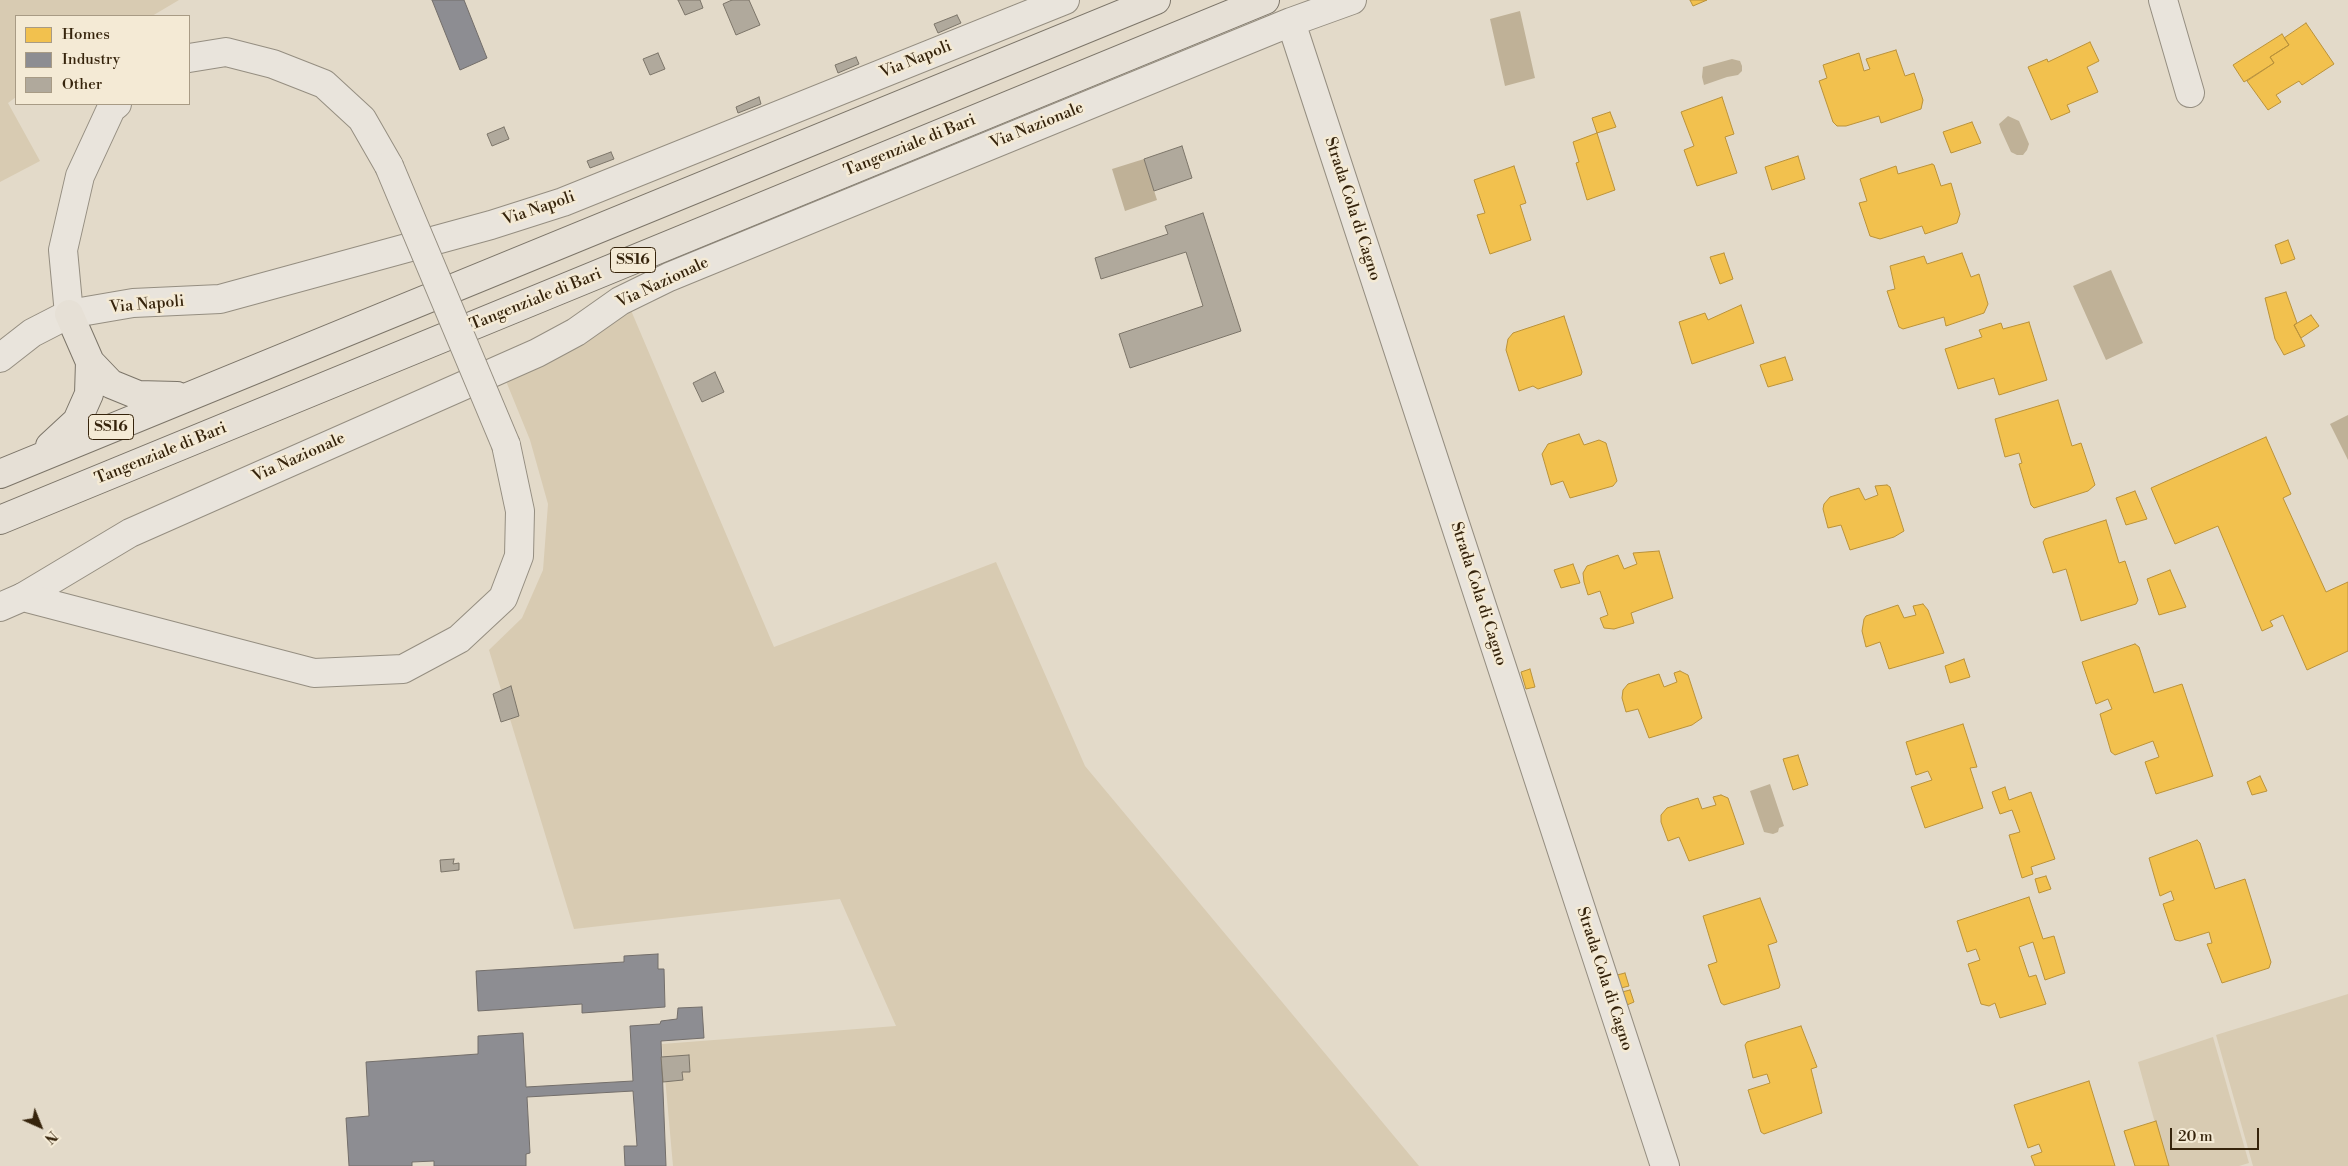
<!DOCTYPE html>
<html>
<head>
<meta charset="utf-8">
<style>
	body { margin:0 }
	#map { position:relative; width:2348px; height:1166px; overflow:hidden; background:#e3dac9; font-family:"Libre Bodoni",serif }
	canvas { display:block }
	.legend { position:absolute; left:15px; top:15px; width:175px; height:90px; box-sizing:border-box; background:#f4ead5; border:1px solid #a89b85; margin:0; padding:6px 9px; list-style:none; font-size:15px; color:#36240c }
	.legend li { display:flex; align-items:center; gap:10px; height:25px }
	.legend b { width:25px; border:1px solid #a89b85 }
	.north { position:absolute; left:15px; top:1101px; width:50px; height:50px; -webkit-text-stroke:4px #f4ead5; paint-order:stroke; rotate:136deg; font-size:14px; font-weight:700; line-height:20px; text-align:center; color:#36240c }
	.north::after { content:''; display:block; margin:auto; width:18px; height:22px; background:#36240c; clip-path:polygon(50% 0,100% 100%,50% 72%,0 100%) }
	.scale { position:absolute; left:2170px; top:1128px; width:89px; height:22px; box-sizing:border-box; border:2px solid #36240c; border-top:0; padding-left:6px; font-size:15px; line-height:18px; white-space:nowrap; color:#36240c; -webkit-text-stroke:4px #f4ead5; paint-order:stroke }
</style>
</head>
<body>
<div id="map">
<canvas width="2348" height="1166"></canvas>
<ul class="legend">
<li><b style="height:14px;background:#f2c14e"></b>Homes</li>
<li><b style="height:14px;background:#8d8d92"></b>Industry</li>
<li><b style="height:14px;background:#b0a99c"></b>Other</li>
</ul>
<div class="north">N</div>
<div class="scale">20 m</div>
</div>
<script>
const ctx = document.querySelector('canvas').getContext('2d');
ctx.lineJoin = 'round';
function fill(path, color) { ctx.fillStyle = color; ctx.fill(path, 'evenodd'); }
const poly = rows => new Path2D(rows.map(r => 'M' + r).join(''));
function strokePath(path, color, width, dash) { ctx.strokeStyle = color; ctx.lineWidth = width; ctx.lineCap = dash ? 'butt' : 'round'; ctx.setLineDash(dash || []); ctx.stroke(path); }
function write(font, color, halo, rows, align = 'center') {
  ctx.font = font + ' "Libre Bodoni",serif'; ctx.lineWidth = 5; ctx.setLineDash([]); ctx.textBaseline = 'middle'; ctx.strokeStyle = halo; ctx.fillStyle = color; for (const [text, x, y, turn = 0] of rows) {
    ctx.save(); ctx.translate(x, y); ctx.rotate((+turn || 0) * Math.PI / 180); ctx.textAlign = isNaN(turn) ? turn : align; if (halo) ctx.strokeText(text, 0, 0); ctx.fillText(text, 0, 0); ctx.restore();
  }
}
const green = poly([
	[0,0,179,0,152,16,16,16,16,97,8,103,40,161,0,182],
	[627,301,774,647,996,562,1085,766,1419,1166,673,1166,662,1044,896,1026,840,899,574,929,489,650,522,618,543,570,548,504,530,440,497,359],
	[2348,994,2348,1166,2253,1166,2216,1035],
	[2213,1037,2249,1163,2239,1166,2167,1166,2138,1062]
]);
const water = poly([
	[1520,11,1535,78,1505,86,1490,19],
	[1732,59,1740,61,1742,66,1742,71,1738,75,1727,77,1704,85,1702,77,1703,67],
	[2008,116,2019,121,2029,144,2027,150,2023,155,2017,155,2011,152,2001,130,1999,124],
	[1144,159,1157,200,1125,211,1112,169],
	[2111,270,2143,343,2106,360,2073,286],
	[2348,415,2348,460,2330,424],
	[1770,784,1784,826,1779,828,1778,832,1773,834,1764,832,1750,791]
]);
const homes = poly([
	[1690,0,1707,0,1693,6,1690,0],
	[2306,23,2334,64,2302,85,2299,81,2276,95,2281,102,2268,110,2247,81,2274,63,2270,57,2289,45,2284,38,2306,23],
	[2282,34,2289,45,2270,57,2274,63,2244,82,2233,65,2282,34],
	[2090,42,2099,61,2087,67,2098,92,2067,105,2070,112,2051,120,2028,67,2047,59,2048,62,2090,42],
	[1896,50,1905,76,1914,73,1923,100,1921,109,1881,123,1879,116,1846,126,1837,126,1833,122,1819,81,1827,78,1823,65,1859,53,1864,71,1870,69,1866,59,1896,50],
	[1722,97,1734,134,1725,137,1737,173,1697,186,1684,150,1694,146,1681,112,1722,97],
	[1610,112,1616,127,1597,133,1592,118,1610,112],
	[1972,122,1981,143,1951,153,1943,132,1972,122],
	[1597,133,1615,190,1587,200,1576,163,1579,162,1573,142,1597,133],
	[1798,156,1805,179,1772,190,1765,167,1798,156],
	[1932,164,1934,165,1941,186,1951,183,1960,214,1957,223,1925,234,1922,226,1880,239,1870,236,1859,203,1867,201,1860,179,1896,166,1898,174,1932,164],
	[1514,166,1526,203,1520,205,1531,240,1490,254,1477,215,1485,213,1474,180,1514,166],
	[2288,240,2295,259,2281,264,2275,245,2288,240],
	[1724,253,1733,279,1720,284,1710,257,1724,253],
	[1962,253,1971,277,1979,274,1988,304,1984,313,1946,326,1944,317,1903,329,1899,327,1887,291,1895,289,1890,266,1924,256,1927,264,1962,253],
	[2286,292,2297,323,2294,325,2305,346,2284,355,2275,339,2265,298,2286,292],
	[1741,305,1754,343,1692,364,1679,322,1705,313,1708,320,1741,305],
	[2311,315,2319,326,2301,338,2294,325,2311,315],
	[1564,316,1582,372,1581,375,1538,389,1533,386,1519,391,1506,350,1508,339,1513,333,1564,316],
	[2029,322,2047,380,1999,395,1994,378,1958,389,1945,349,1982,337,1979,330,2001,323,2003,329,2029,322],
	[1785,357,1793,380,1768,387,1760,365,1785,357],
	[2058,400,2072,446,2081,443,2095,485,2088,491,2034,508,2031,505,2019,464,2022,463,2019,453,2005,457,1995,419,2058,400],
	[1579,434,1584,445,1599,440,1606,443,1617,481,1613,486,1570,498,1563,481,1551,485,1542,454,1548,444,1579,434],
	[2266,437,2291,494,2283,498,2326,592,2348,582,2348,651,2307,670,2283,615,2270,621,2273,626,2262,631,2218,526,2175,544,2151,488,2266,437],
	[1887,485,1890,487,1904,531,1894,537,1850,550,1841,525,1828,528,1823,509,1824,504,1830,497,1859,488,1865,500,1878,495,1875,486,1887,485],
	[2135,491,2147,519,2126,525,2116,498,2135,491],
	[2106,520,2119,563,2125,561,2138,600,2136,604,2081,621,2066,569,2053,573,2043,542,2045,539,2106,520],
	[1659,551,1673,598,1631,613,1634,623,1614,629,1604,628,1600,618,1608,615,1600,591,1588,595,1584,582,1583,573,1587,566,1618,555,1624,569,1637,564,1633,553,1659,551],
	[1573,564,1580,583,1561,588,1554,570,1573,564],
	[2170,570,2186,607,2159,615,2147,579,2170,570],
	[1923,604,1928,610,1944,653,1889,669,1880,642,1866,647,1862,631,1864,619,1866,616,1898,605,1904,618,1916,615,1913,606,1923,604],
	[2135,644,2139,647,2154,693,2182,684,2213,776,2156,794,2145,762,2159,757,2153,741,2115,755,2111,752,2100,714,2112,709,2108,699,2096,704,2082,662,2135,644],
	[1964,659,1970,677,1950,683,1945,666,1964,659],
	[1530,669,1535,687,1526,689,1521,672,1530,669],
	[1680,671,1688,675,1702,718,1692,725,1649,738,1638,709,1626,712,1622,698,1623,690,1628,684,1659,674,1664,687,1677,682,1674,673,1680,671],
	[1963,724,1977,767,1970,768,1983,808,1925,828,1911,787,1932,780,1928,771,1916,775,1906,742,1963,724],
	[1798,755,1808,785,1793,790,1783,759,1798,755],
	[2260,776,2267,791,2252,795,2247,782,2260,776],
	[2005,787,2009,800,2031,792,2055,859,2031,867,2033,874,2022,878,2009,835,2020,832,2012,810,2000,814,1992,792,2005,787],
	[1721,795,1728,798,1744,844,1689,861,1679,837,1668,841,1661,822,1661,815,1667,808,1698,798,1702,809,1716,805,1713,797,1721,795],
	[2197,840,2200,843,2215,889,2245,879,2271,962,2269,968,2222,983,2207,944,2212,943,2209,932,2180,941,2175,940,2163,904,2174,900,2171,891,2160,896,2149,858,2197,840],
	[2046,876,2051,889,2039,893,2035,879,2046,876],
	[2029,897,2043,939,2054,936,2065,973,2045,980,2033,942,2019,947,2029,977,2036,975,2046,1004,2000,1018,1995,1003,1989,1006,1981,1004,1968,964,1980,960,1976,949,1967,952,1957,921,2029,897],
	[1760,898,1777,942,1768,945,1780,985,1779,988,1724,1005,1721,1003,1708,965,1717,962,1703,916,1760,898],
	[1625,973,1629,986,1621,988,1617,975,1625,973],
	[1630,990,1634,1002,1627,1005,1622,992,1630,990],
	[1801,1026,1817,1067,1811,1069,1822,1113,1764,1134,1761,1132,1748,1090,1770,1083,1767,1074,1753,1078,1745,1045,1747,1042,1801,1026],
	[2089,1081,2115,1166,2035,1166,2031,1156,2042,1152,2039,1144,2028,1148,2014,1105,2089,1081],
	[2156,1121,2169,1166,2135,1166,2124,1131,2156,1121]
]);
const industry = poly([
	[432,0,464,0,487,58,460,70,432,0],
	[658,954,658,969,664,969,665,1007,582,1013,582,1004,478,1011,476,971,624,962,624,956,658,954],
	[702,1007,704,1038,661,1041,666,1166,625,1166,624,1146,637,1146,633,1091,527,1097,530,1153,526,1154,526,1166,434,1166,434,1161,412,1162,412,1166,349,1166,346,1118,369,1116,366,1062,478,1054,478,1036,523,1033,526,1087,633,1081,630,1026,660,1024,661,1021,677,1019,678,1008,702,1007]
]);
const building = poly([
	[678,0,700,0,703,8,685,15,678,0],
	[732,0,749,0,760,25,736,35,723,4,732,0],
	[957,15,961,23,938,33,934,24,957,15],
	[658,53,665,69,650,75,643,59,658,53],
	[856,57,859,64,838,73,835,65,856,57],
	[759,97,761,104,738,113,736,107,759,97],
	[504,127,509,139,492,146,487,134,504,127],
	[1182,146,1192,178,1154,191,1144,159,1182,146],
	[611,152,614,159,590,168,587,161,611,152],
	[1203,213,1241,331,1130,368,1119,334,1203,306,1186,252,1101,279,1095,258,1168,234,1165,226,1203,213],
	[715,372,724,392,702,402,693,383,715,372],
	[511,686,519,716,501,722,493,694,511,686],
	[454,859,453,864,459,863,459,870,441,872,440,860,454,859],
	[689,1055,690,1072,682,1072,683,1080,663,1082,661,1057,689,1055]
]);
const minor = poly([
	[2163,0,2190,93],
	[1291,22,1665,1166],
	[0,358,32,333,69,314,133,303,220,299,491,225,563,202,1065,0],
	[23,597,130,533,537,353,576,332,620,301,669,277,1291,22,1352,0]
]);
const tertiary = poly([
	[189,58,226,52,273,64,324,84,362,119,389,166],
	[69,314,63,250,80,176,111,109,117,104],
	[0,607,23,597,314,673,403,669,459,639,503,598,519,556,520,511,506,445]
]);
const trunk = poly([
	[69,314,90,362,111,384,138,395,177,396],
	[50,446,77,421,89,394,90,362],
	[0,474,1156,0],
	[0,520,1265,0]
]);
const tertiaryBridge = poly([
	[389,166,506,445]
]);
const shields = [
	[633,260,45],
	[111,427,45]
];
const shieldNames = [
	["SS16",633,260],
	["SS16",111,427]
];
const streetNames = [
	["Via Napoli",916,60,-22],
	["Via Nazionale",1037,126,-22],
	["Tangenziale di Bari",910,146,-22],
	["Via Napoli",539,209,-19],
	["Strada Cola di Cagno",1352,209,72],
	["Via Nazionale",663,283,-25],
	["Tangenziale di Bari",536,300,-22],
	["Via Napoli",147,305,-5],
	["Tangenziale di Bari",161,454,-22],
	["Via Nazionale",299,458,-24],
	["Strada Cola di Cagno",1478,594,72],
	["Strada Cola di Cagno",1604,979,72]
];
fill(green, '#d8cbb2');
fill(water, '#bfb197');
fill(homes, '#f2c14e');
strokePath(homes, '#ba923a', 1);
fill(industry, '#8d8d92');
strokePath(industry, '#736e6a', 1);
fill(building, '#b0a99c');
strokePath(building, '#7c7569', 1);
strokePath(minor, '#958e81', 30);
strokePath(tertiary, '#958e81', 30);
strokePath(trunk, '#7c7569', 30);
strokePath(minor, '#e9e4dc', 28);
strokePath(tertiary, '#e9e4dc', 28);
strokePath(trunk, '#e6e0d6', 28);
strokePath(tertiaryBridge, '#958e81', 30, []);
strokePath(tertiaryBridge, '#e9e4dc', 28);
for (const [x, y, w] of shields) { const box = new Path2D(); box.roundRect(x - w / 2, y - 12.5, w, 25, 4); ctx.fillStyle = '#f4ead5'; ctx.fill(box); strokePath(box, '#36240c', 1); }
write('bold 15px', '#36240c', null, shieldNames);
write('16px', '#36240c', '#f4ead5', streetNames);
</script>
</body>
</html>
